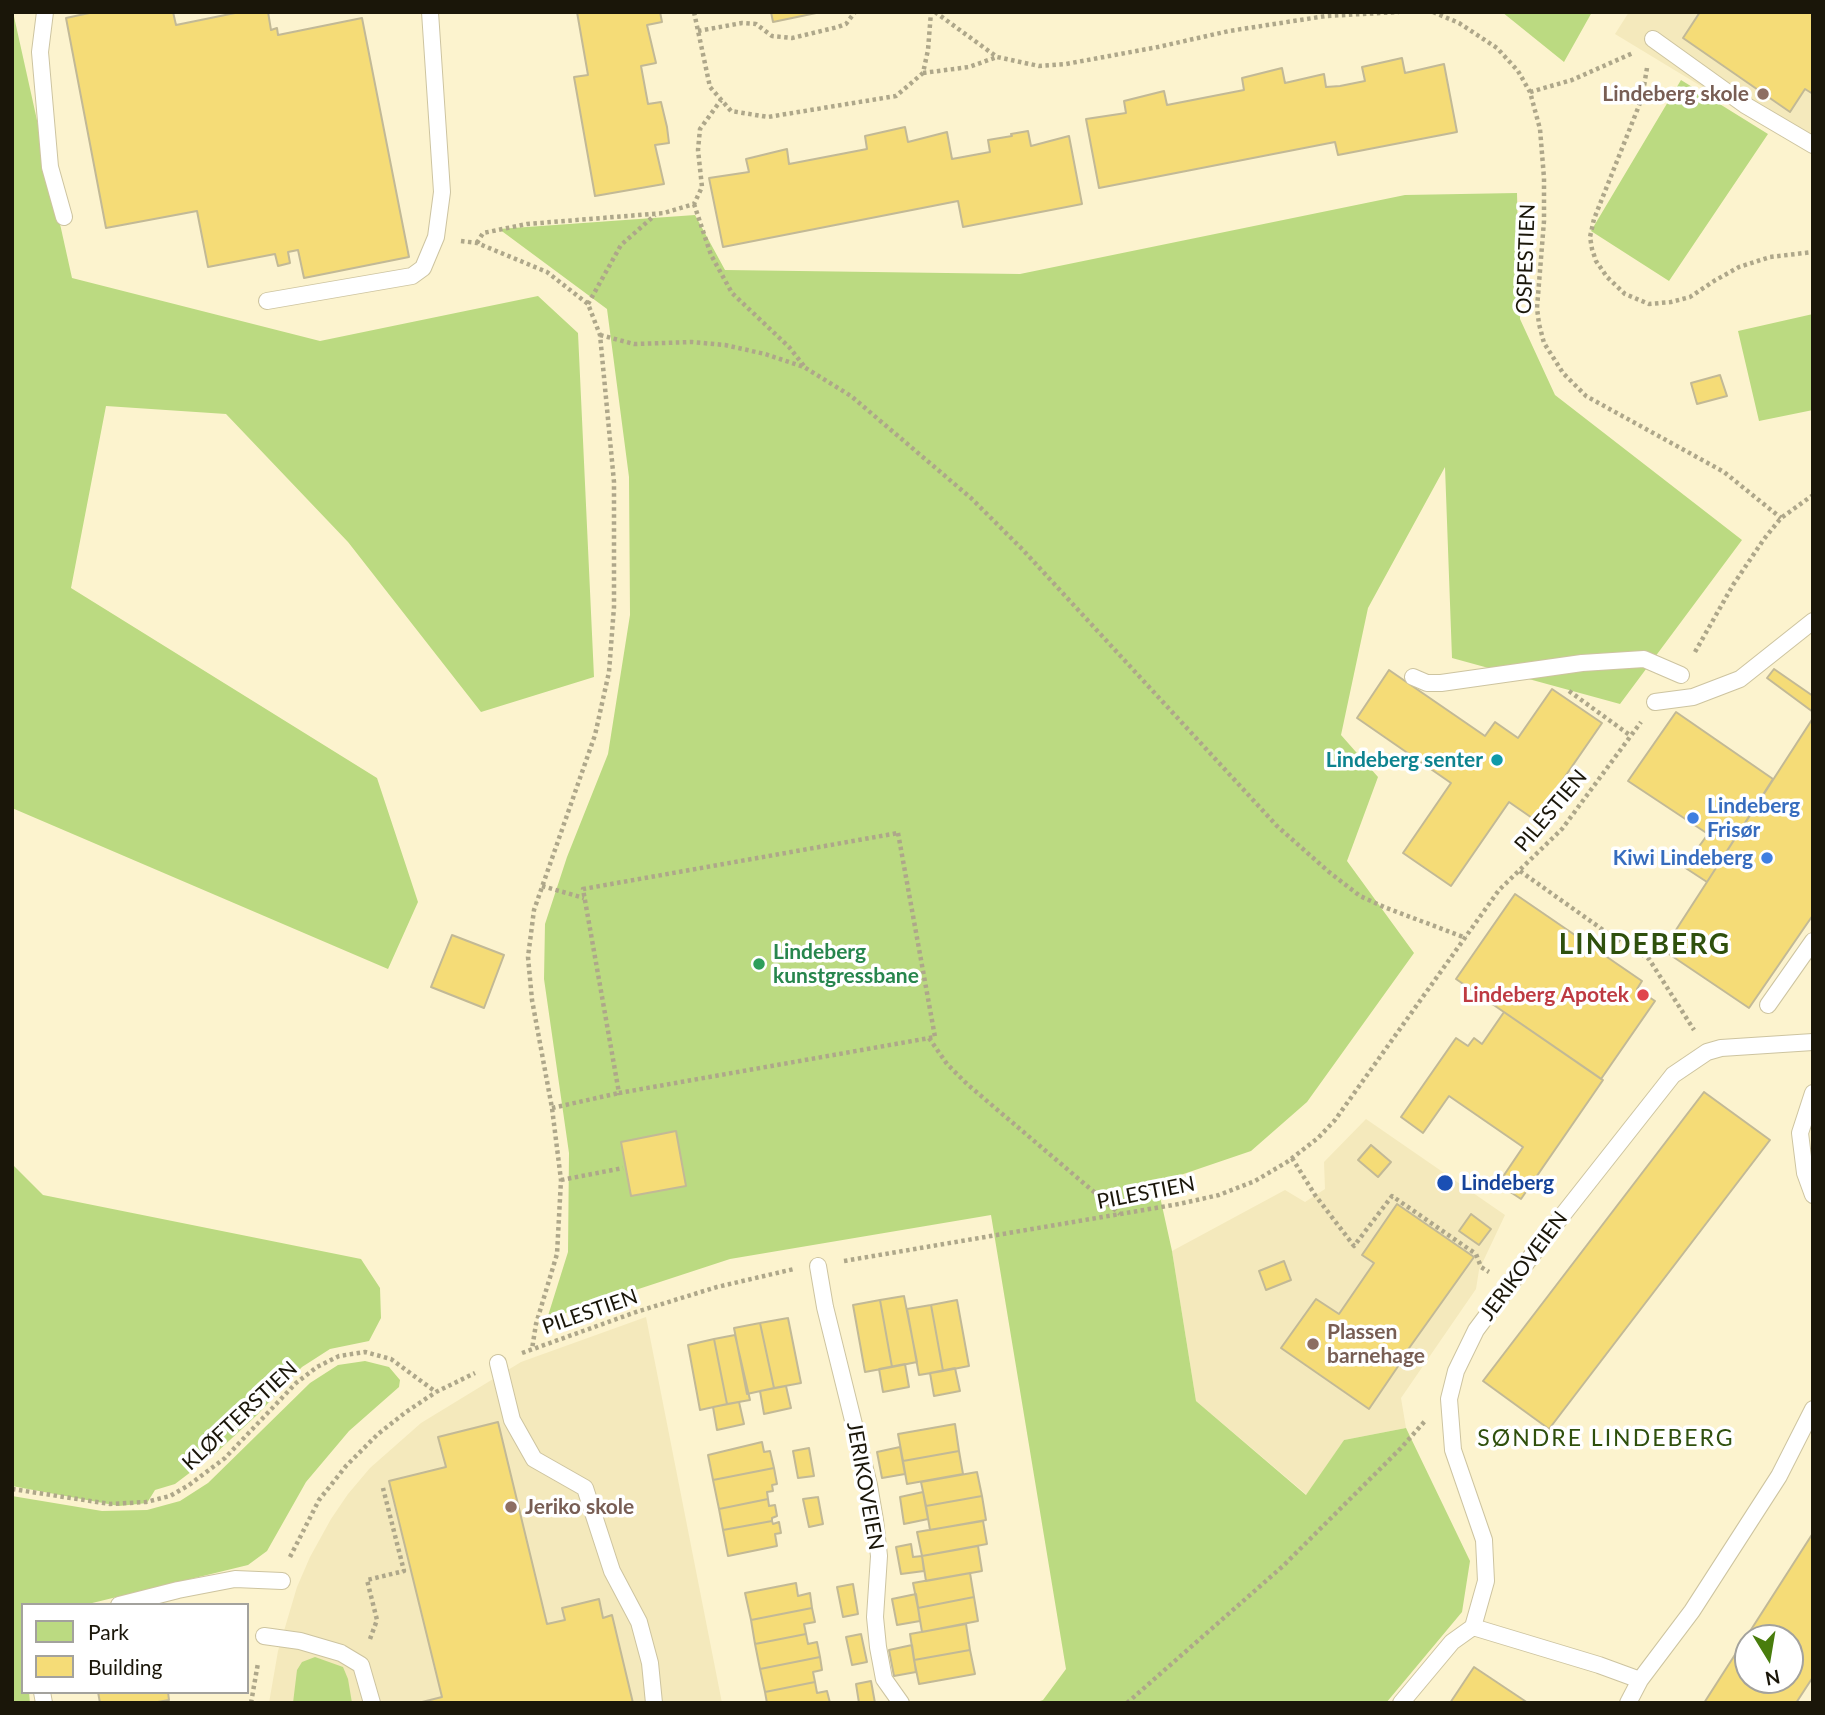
<!DOCTYPE html>
<html>
<head>
<meta charset="utf-8">
<style>
	body { margin:0 }
	#map { position:relative; width:1825px; height:1715px; overflow:hidden; background:#fcf3ce; font-family:Lato,sans-serif }
	canvas { display:block }
	.frame { position:absolute; inset:0; border:14px solid #1a1609; pointer-events:none }
	.legend { position:absolute; left:21px; top:1603px; width:228px; height:91px; box-sizing:border-box; background:#fff; border:2px solid #a3a29d; margin:0; padding:9px 12px; list-style:none; font-size:21px; color:#1a1609 }
	.legend li { display:flex; align-items:center; gap:14px; height:35px }
	.legend b { width:35px; border:2px solid #a3a29d }
	.north { position:absolute; left:1734px; top:1624px; width:70px; height:70px; box-sizing:border-box; background:#fff; border:2px solid #a3a29d; border-radius:50%; rotate:169deg; font-size:19px; font-weight:700; line-height:28px; text-align:center; color:#1a1609 }
	.north::after { content:''; display:block; margin:auto; width:24px; height:32px; background:#497d0d; clip-path:polygon(50% 0,100% 100%,50% 72%,0 100%) }
</style>
</head>
<body>
<div id="map">
<canvas width="1825" height="1715"></canvas>
<div class="frame"></div>
<ul class="legend">
<li><b style="height:19px;background:#bbda81"></b>Park</li>
<li><b style="height:19px;background:#f5dc77"></b>Building</li>
</ul>
<div class="north">N</div>
</div>
<script>
const ctx = document.querySelector('canvas').getContext('2d');
ctx.lineJoin = 'round';
function fill(path, color) { ctx.fillStyle = color; ctx.fill(path, 'evenodd'); }
const poly = rows => new Path2D(rows.map(r => 'M' + r).join(''));
function strokePath(path, color, width, dash) { ctx.strokeStyle = color; ctx.lineWidth = width; ctx.lineCap = dash ? 'butt' : 'round'; ctx.setLineDash(dash || []); ctx.stroke(path); }
function write(font, color, halo, rows, align = 'center') {
  ctx.font = font + ' Lato,sans-serif'; ctx.lineWidth = 7; ctx.setLineDash([]); ctx.textBaseline = 'middle'; ctx.strokeStyle = halo; ctx.fillStyle = color; for (const [text, x, y, turn = 0] of rows) {
    ctx.save(); ctx.translate(x, y); ctx.rotate((+turn || 0) * Math.PI / 180); ctx.textAlign = isNaN(turn) ? turn : align; if (halo) ctx.strokeText(text, 0, 0); ctx.fillText(text, 0, 0); ctx.restore();
  }
}
const built = poly([
	[1629,12,1813,12,1813,154,1615,34],
	[1366,1119,1505,1215,1479,1270,1476,1289,1401,1398,1406,1428,1344,1440,1307,1495,1196,1401,1172,1251,1285,1190,1305,1202,1325,1189,1324,1162],
	[646,1317,722,1703,269,1703,278,1651,297,1587,310,1557,331,1519,348,1494,370,1468,421,1423,521,1362]
]);
const green = poly([
	[13,12,72,278,320,341,538,296,578,333,594,677,481,712,348,542,226,414,106,406,71,588,377,778,418,902,388,969,12,808],
	[1502,12,1592,12,1564,62],
	[1681,80,1768,134,1669,281,1591,231],
	[1517,193,1520,319,1555,395,1742,540,1620,704,1452,658,1445,467,1368,608,1341,735,1378,777,1347,861,1414,953,1307,1102,1251,1151,1157,1183,1172,1251,1196,1401,1306,1495,1344,1440,1406,1428,1470,1561,1462,1612,1386,1703,1033,1703,1043,1700,1066,1669,991,1215,730,1259,547,1319,568,1252,569,1153,544,979,545,924,567,857,608,754,630,615,629,477,607,309,499,229,695,215,725,270,1020,274,1405,195],
	[1813,314,1813,410,1759,421,1738,331],
	[12,1164,43,1195,361,1259,380,1288,381,1318,369,1341,330,1349,302,1367,257,1415,217,1452,175,1484,155,1490,147,1503,119,1506,12,1486],
	[365,1361,389,1367,400,1380,399,1387,349,1431,306,1482,267,1551,248,1565,84,1605,23,1605,23,1692,29,1692,30,1703,12,1703,12,1496,102,1511,147,1510,180,1501,208,1483,310,1383,338,1365],
	[315,1657,343,1667,348,1679,352,1703,293,1703,297,1670,302,1662]
]);
const building = poly([
	[94,12,173,12,176,25,240,12,268,12,271,30,277,28,278,35,362,18,409,257,304,278,298,250,288,252,290,263,278,266,275,254,208,267,197,211,106,228,66,18,94,12],
	[577,12,660,12,662,22,647,25,656,63,641,66,648,104,661,102,667,127,669,143,655,145,664,184,595,196,574,77,588,75,577,12],
	[771,12,821,12,773,22,771,12],
	[1700,12,1813,12,1813,94,1805,89,1790,112,1683,38,1700,12],
	[1402,58,1405,73,1444,64,1457,132,1338,155,1335,142,1099,188,1086,119,1126,113,1124,101,1164,91,1167,105,1244,90,1242,78,1282,68,1285,83,1324,74,1326,87,1340,86,1365,81,1362,67,1402,58],
	[905,127,908,142,947,132,952,159,990,152,988,140,1012,136,1011,134,1028,131,1031,146,1069,136,1082,204,963,227,958,201,723,247,709,178,749,172,746,159,787,149,789,164,867,149,865,136,905,127],
	[1720,375,1727,396,1697,404,1691,383,1720,375],
	[1774,669,1813,696,1813,712,1767,678,1774,669],
	[1389,670,1485,736,1495,722,1518,738,1552,689,1602,723,1535,820,1509,802,1451,886,1403,853,1451,783,1357,718,1389,670],
	[1676,712,1773,779,1707,882,1684,867,1708,834,1628,781,1676,712],
	[1813,718,1813,915,1749,1008,1663,950,1813,718],
	[1515,894,1642,981,1637,989,1655,1001,1601,1079,1456,979,1515,894],
	[452,935,504,955,484,1008,431,987,452,935],
	[1504,1012,1603,1080,1521,1199,1498,1184,1523,1147,1449,1096,1423,1133,1401,1117,1456,1038,1468,1046,1474,1038,1482,1044,1504,1012],
	[1704,1092,1770,1140,1549,1429,1483,1381,1704,1092],
	[676,1131,686,1186,631,1196,621,1142,676,1131],
	[1371,1145,1391,1162,1378,1177,1358,1160,1371,1145],
	[1397,1204,1474,1257,1402,1358,1403,1359,1369,1409,1281,1348,1316,1299,1339,1314,1374,1263,1362,1255,1397,1204],
	[1471,1214,1491,1229,1479,1245,1459,1231,1471,1214],
	[1284,1261,1291,1280,1266,1290,1259,1271,1284,1261],
	[904,1296,917,1362,892,1367,880,1300,904,1296],
	[880,1300,892,1367,865,1372,853,1305,880,1300],
	[957,1300,969,1366,943,1371,931,1305,957,1300],
	[931,1305,943,1371,919,1375,907,1309,931,1305],
	[788,1318,801,1383,774,1388,760,1323,788,1318],
	[760,1323,774,1388,747,1394,734,1328,760,1323],
	[735,1335,750,1400,727,1404,714,1339,735,1335],
	[714,1339,727,1404,700,1410,688,1345,714,1339],
	[905,1364,909,1387,883,1392,879,1369,905,1364],
	[955,1368,960,1391,934,1396,930,1373,955,1368],
	[786,1386,791,1408,764,1414,760,1391,786,1386],
	[739,1402,744,1424,717,1430,713,1407,739,1402],
	[498,1422,547,1624,565,1620,562,1608,599,1599,603,1618,612,1615,633,1703,418,1703,442,1697,389,1481,446,1467,438,1437,498,1422],
	[955,1424,959,1451,903,1461,898,1434,955,1424],
	[762,1442,764,1452,770,1451,774,1468,713,1480,708,1455,762,1442],
	[900,1447,905,1474,882,1478,877,1452,900,1447],
	[809,1448,814,1476,798,1478,793,1451,809,1448],
	[959,1451,963,1474,907,1484,903,1461,959,1451],
	[774,1468,777,1484,772,1485,773,1491,767,1492,768,1499,719,1509,713,1480,774,1468],
	[977,1472,982,1496,926,1506,921,1482,977,1472],
	[923,1492,928,1519,904,1524,900,1497,923,1492],
	[982,1496,986,1520,930,1530,926,1506,982,1496],
	[818,1497,823,1524,809,1527,803,1499,818,1497],
	[768,1499,769,1506,775,1505,777,1516,772,1518,772,1521,723,1530,719,1509,768,1499],
	[772,1521,773,1524,779,1522,781,1533,775,1534,777,1546,728,1556,723,1530,772,1521],
	[983,1521,987,1544,922,1556,917,1532,983,1521],
	[1813,1533,1813,1677,1796,1703,1704,1703,1813,1533],
	[1748,1638,1790,1638,1790,1680,1748,1680,1748,1638],
	[911,1544,913,1557,922,1556,924,1571,901,1574,896,1547,911,1544],
	[978,1546,982,1571,926,1581,922,1556,978,1546],
	[970,1573,974,1597,918,1608,913,1583,970,1573],
	[796,1583,798,1596,810,1593,812,1608,751,1620,745,1593,796,1583],
	[853,1584,858,1614,843,1617,837,1587,853,1584],
	[916,1594,920,1621,897,1625,892,1599,916,1594],
	[974,1597,978,1621,922,1632,918,1608,974,1597],
	[812,1608,815,1622,804,1624,806,1634,755,1644,751,1620,812,1608],
	[966,1624,970,1650,914,1660,910,1634,966,1624],
	[806,1634,808,1644,817,1642,820,1657,760,1669,755,1644,806,1634],
	[861,1634,867,1662,852,1665,846,1637,861,1634],
	[912,1645,916,1672,894,1676,889,1650,912,1645],
	[970,1650,975,1674,919,1684,914,1660,970,1650],
	[820,1657,822,1670,813,1672,815,1682,765,1692,760,1669,820,1657],
	[1474,1667,1528,1703,1450,1703,1474,1667],
	[871,1681,875,1703,859,1703,856,1684,871,1681],
	[815,1682,817,1693,827,1691,830,1703,767,1703,765,1692,815,1682],
	[98,1692,168,1692,169,1700,152,1703,100,1703,98,1692]
]);
const path = poly([
	[694,12,710,87,731,111,768,117,896,96,923,73,928,50,931,12],
	[935,12,997,57,1039,66,1066,64,1158,47,1229,31,1326,16,1399,12],
	[1433,12,1459,23,1497,48,1518,71,1530,92,1540,129,1544,178,1544,221,1537,308,1539,324,1544,343,1563,373,1586,396,1724,472,1781,518],
	[698,31,742,23,756,24,772,36,792,38,838,27,846,24,855,12],
	[1647,68,1642,98,1594,219,1590,237,1592,249,1596,261,1607,277,1625,294,1649,304,1671,302,1690,297,1714,281,1739,267,1770,257,1813,252],
	[923,73,969,67,997,57],
	[1530,92,1572,80,1633,53],
	[694,204,711,255,732,293,789,347,804,366],
	[461,241,477,243,547,272,588,304,600,335,614,482,614,607,609,672,595,735,534,910,528,957,532,1000,552,1108,561,1180,557,1254,536,1324,532,1349],
	[477,243,483,233,527,224,664,213,694,204,702,187,698,150,700,129,721,100],
	[588,304,621,245,655,215],
	[600,335,634,344,692,342,725,345,765,354,804,367,851,396,971,498,1023,550,1277,826,1329,872,1360,896,1384,907,1466,938],
	[1695,652,1733,585,1764,539,1781,518,1813,495],
	[1569,691,1631,736],
	[898,833,935,1037,619,1093,583,889,898,833],
	[1520,871,1613,937,1649,959,1694,1030],
	[542,886,584,898],
	[1602,953,1613,937],
	[929,1038,947,1064,967,1084,1120,1214],
	[552,1108,619,1093],
	[1292,1158,1315,1195,1354,1246,1392,1196,1476,1254,1481,1267,1489,1272],
	[561,1180,623,1168],
	[844,1261,1179,1204,1219,1195,1255,1181,1287,1162,1318,1138,1335,1120,1499,890,1562,829,1641,722],
	[522,1353,636,1312,717,1287,794,1269],
	[12,1489,110,1504,146,1502,170,1496,189,1485,225,1458,296,1383,317,1367,339,1356,365,1352,391,1359,436,1392],
	[290,1557,319,1500,346,1466,378,1434,406,1412,436,1392,475,1373],
	[370,1639,377,1620,367,1580,404,1571,383,1488],
	[251,1703,258,1663],
	[1127,1703,1283,1566,1401,1448,1425,1421]
]);
const lane = poly([
	[45,12,40,52,50,167,64,217],
	[1653,39,1745,105,1813,145],
	[267,301,412,276,423,268,436,237,442,192,430,12],
	[1413,677,1427,683,1441,683,1582,663,1644,659,1681,675],
	[1655,702,1693,697,1740,679,1813,621],
	[1768,1005,1813,941],
	[1813,1093,1800,1133,1805,1173,1813,1195],
	[818,1266,825,1307,869,1485,875,1520,879,1556,875,1617,878,1647,884,1679,901,1703],
	[498,1363,512,1420,534,1459,585,1488,612,1571,639,1622,650,1663,654,1703],
	[119,1605,178,1590,235,1579,282,1581],
	[1473,1627,1599,1665,1640,1680],
	[264,1636,300,1641,341,1653,361,1665,372,1703],
	[42,1692,44,1703],
	[1401,1703,1452,1642,1473,1627,1486,1581,1484,1540,1453,1450,1449,1399,1456,1371,1476,1330,1554,1226,1673,1075,1707,1052,1721,1048,1813,1042],
	[1628,1703,1640,1680,1692,1611,1779,1476,1813,1409]
]);
const markers = [
	[1763,94,7,"#8d6e63"],
	[1497,760,7,"#0f9aa8"],
	[1693,818,7,"#3f7fe0"],
	[1767,858,7,"#3f7fe0"],
	[759,964,7,"#2e9e5b"],
	[1643,995,7,"#e0444e"],
	[1445,1183,9,"#1a4fb4"],
	[1313,1344,7,"#8d6e63"],
	[511,1507,7,"#8d6e63"]
];
const educationNames = [
	["Lindeberg skole",1749,94,"right"],
	["Plassen",1327,1332],
	["barnehage",1327,1356],
	["Jeriko skole",525,1507]
];
const streetNames = [
	["OSPESTIEN",1526,259,-88],
	["PILESTIEN",1551,811,-50],
	["PILESTIEN",1146,1193,-11],
	["JERIKOVEIEN",1524,1266,-53],
	["PILESTIEN",590,1312,-19],
	["KLØFTERSTIEN",240,1416,-43],
	["JERIKOVEIEN",865,1486,80]
];
const cultureNames = [
	["Lindeberg senter",1483,760]
];
const shopNames = [
	["Lindeberg",1707,806],
	["Frisør",1707,830],
	["Kiwi Lindeberg",1753,858,"right"]
];
const leisureNames = [
	["Lindeberg",773,952],
	["kunstgressbane",773,976]
];
const healthNames = [
	["Lindeberg Apotek",1629,995]
];
const transitNames = [
	["Lindeberg",1461,1183]
];
const neighbourhoodNames = [
	["SØNDRE LINDEBERG",1606,1439]
];
const districtNames = [
	["LINDEBERG",1645,945]
];
fill(built, '#f4e9bc');
fill(green, '#bbda81');
fill(building, '#f5dc77');
strokePath(building, '#c2b996', 2);
strokePath(lane, '#cdc4a0', 18);
strokePath(path, '#aea78a', 4.5, [3.5, 3.5]);
strokePath(lane, '#fff', 16);
for (const [x, y, r, color] of markers) { const dot = new Path2D(); dot.arc(x, y, r, 0, 2 * Math.PI); ctx.fillStyle = color; ctx.fill(dot); strokePath(dot, '#fff', 2.5); }
write('bold 21px', '#785e54', '#fff', educationNames, 'left');
write('21px', '#1a1609', '#fff', streetNames);
write('bold 21px', '#0d838f', '#fff', cultureNames, 'right');
write('bold 21px', '#366cbe', '#fff', shopNames, 'left');
write('bold 21px', '#27864d', '#fff', leisureNames, 'left');
write('bold 21px', '#be3a42', '#fff', healthNames, 'right');
write('bold 21px', '#164399', '#fff', transitNames, 'left');
ctx.letterSpacing = '2px';
write('23px', '#2f500d', '#fff', neighbourhoodNames);
ctx.letterSpacing = '0px';
ctx.letterSpacing = '2px';
write('bold 28px', '#2f500d', '#fff', districtNames);
ctx.letterSpacing = '0px';
</script>
</body>
</html>
